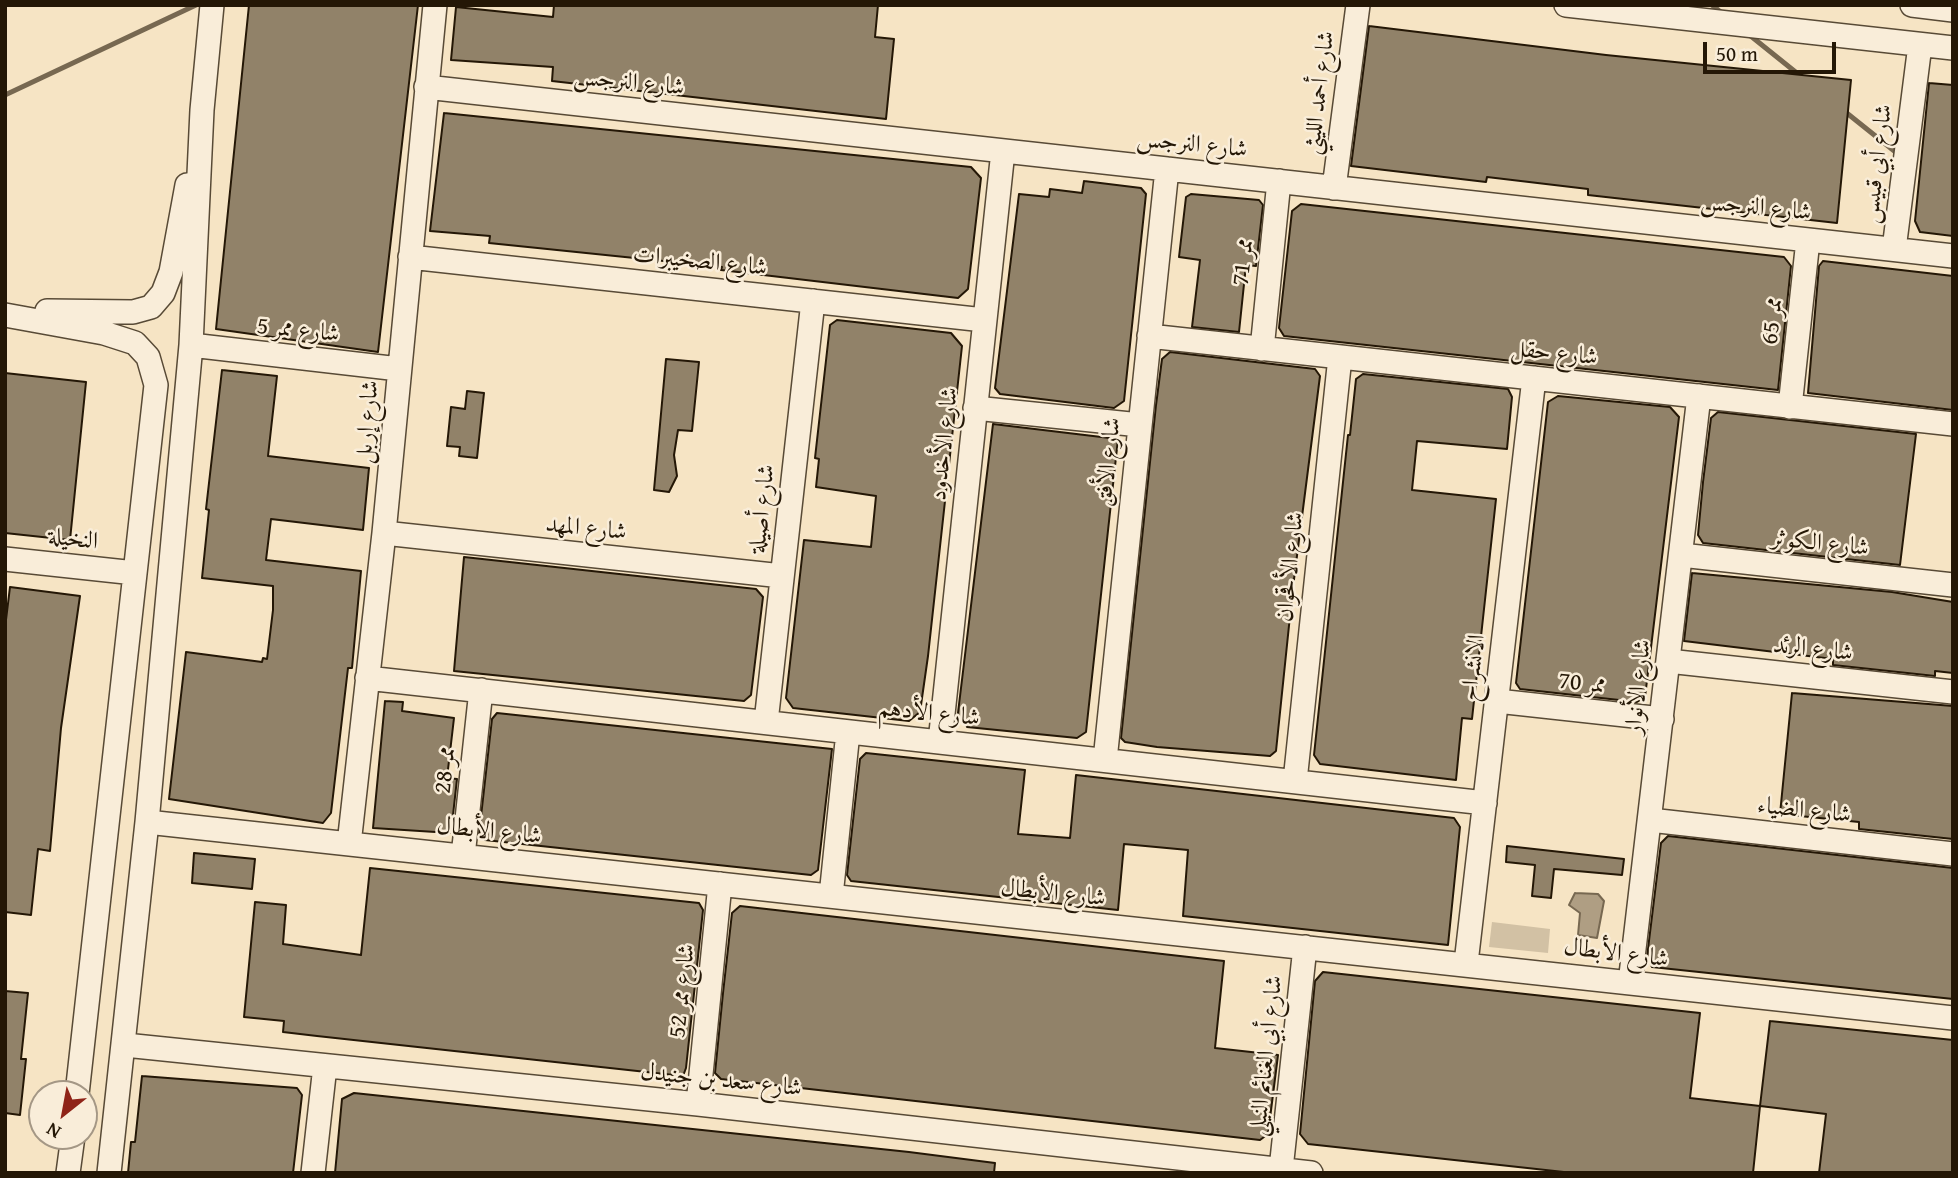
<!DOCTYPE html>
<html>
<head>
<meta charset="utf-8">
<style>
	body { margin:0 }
	#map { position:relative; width:1958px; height:1178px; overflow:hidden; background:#f6e4c4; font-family:"Gentium Book Plus",serif }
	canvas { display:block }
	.frame { position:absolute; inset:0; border:7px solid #241706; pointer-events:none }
	.north { position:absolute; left:28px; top:1080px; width:70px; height:70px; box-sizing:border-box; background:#f9edd9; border:2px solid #a49785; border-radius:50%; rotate:211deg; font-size:19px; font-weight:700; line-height:28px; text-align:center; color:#241706 }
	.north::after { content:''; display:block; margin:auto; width:24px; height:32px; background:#8f2418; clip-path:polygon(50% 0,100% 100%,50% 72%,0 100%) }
	.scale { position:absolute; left:1703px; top:42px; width:133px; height:32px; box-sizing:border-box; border:4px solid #241706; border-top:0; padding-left:9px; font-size:21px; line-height:24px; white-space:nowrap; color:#241706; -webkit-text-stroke:5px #f9edd9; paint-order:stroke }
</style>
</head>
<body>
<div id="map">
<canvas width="1958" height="1178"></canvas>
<div class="frame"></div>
<div class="north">N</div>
<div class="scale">50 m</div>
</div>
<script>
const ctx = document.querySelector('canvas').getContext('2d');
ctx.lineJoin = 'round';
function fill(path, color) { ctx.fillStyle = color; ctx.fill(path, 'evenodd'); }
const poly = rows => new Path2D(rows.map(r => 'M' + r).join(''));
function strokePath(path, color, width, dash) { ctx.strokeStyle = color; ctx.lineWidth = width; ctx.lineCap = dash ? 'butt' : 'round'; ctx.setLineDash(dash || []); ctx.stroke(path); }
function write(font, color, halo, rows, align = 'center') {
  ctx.font = font + ' "Gentium Book Plus",Amiri,serif'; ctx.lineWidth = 5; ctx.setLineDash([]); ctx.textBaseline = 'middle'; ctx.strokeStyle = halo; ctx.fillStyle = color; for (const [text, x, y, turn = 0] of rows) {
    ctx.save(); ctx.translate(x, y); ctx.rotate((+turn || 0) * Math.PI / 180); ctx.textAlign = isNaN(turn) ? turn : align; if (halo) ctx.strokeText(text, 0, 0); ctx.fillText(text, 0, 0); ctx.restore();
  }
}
const green = poly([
	[1492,922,1550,929,1548,953,1489,947]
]);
const water = poly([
	[1575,893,1598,894,1604,901,1597,938,1578,935,1580,913,1569,905,1575,893]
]);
const stream = poly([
	[1712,5,1723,14],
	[1747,33,1803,78],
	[5,95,196,5],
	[1843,110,1898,154]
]);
const building = poly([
	[249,5,418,5,378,352,216,329,249,5],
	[554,5,878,5,875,37,894,39,886,119,552,81,553,67,451,60,456,7,553,17,554,5],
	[1369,26,1606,55,1851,80,1837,223,1588,195,1588,189,1487,177,1486,182,1351,166,1369,26],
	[1929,83,1953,85,1953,236,1920,232,1915,221,1929,83],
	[444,113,971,167,981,178,968,289,958,298,721,270,722,267,489,243,490,236,430,231,444,113],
	[1084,181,1141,188,1146,194,1124,401,1114,408,1000,394,995,388,1019,194,1049,197,1050,189,1082,193,1084,181],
	[1191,194,1259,200,1263,205,1256,266,1246,265,1239,332,1192,327,1200,260,1179,257,1186,197,1191,194],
	[1301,204,1784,257,1791,266,1778,390,1284,336,1279,328,1292,211,1301,204],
	[1823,261,1953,276,1953,410,1808,393,1819,266,1823,261],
	[837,320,951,333,962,346,928,656,920,712,909,721,793,708,786,698,804,540,871,547,876,496,816,487,819,459,815,458,830,325,837,320],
	[1170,352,1315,369,1320,376,1293,587,1276,751,1270,756,1157,747,1125,742,1121,738,1156,405,1162,359,1170,352],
	[666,359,699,362,692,431,678,430,674,455,677,476,669,492,654,490,666,359],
	[222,370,277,376,268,456,369,468,363,530,271,519,266,560,361,571,352,668,348,668,331,813,323,823,169,799,186,652,262,662,263,658,267,659,273,610,273,586,202,578,209,510,206,509,222,370],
	[5,373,86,382,70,540,5,533,5,373],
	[1363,374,1508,389,1512,397,1507,449,1417,441,1412,490,1496,499,1472,719,1462,718,1456,780,1320,764,1314,755,1348,435,1350,435,1356,379,1363,374],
	[467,391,484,393,477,458,459,456,460,447,447,446,451,407,465,409,467,391],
	[1558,396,1670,407,1679,417,1645,697,1637,702,1520,689,1516,683,1548,402,1558,396],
	[1718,412,1916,434,1900,565,1703,543,1698,535,1703,482,1711,418,1718,412],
	[993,424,1118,439,1086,732,1077,738,967,727,965,722,957,721,993,424],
	[464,557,756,589,763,597,751,695,744,701,454,671,464,557],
	[1692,573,1892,592,1953,602,1953,673,1935,671,1935,676,1833,665,1833,659,1684,641,1692,573],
	[10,587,80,596,61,728,50,851,38,849,31,915,5,912,5,628,10,587],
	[1792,693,1953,706,1953,839,1859,829,1859,822,1780,814,1792,693],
	[385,701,403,702,402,711,454,718,447,778,457,779,451,833,373,828,385,701],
	[497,713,832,749,818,870,811,875,485,840,485,834,479,834,492,719,497,713],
	[866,753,1025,770,1018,834,1070,838,1076,775,1454,818,1460,827,1448,945,1183,916,1188,850,1124,844,1118,910,851,881,847,875,853,821,860,759,866,753],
	[1668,836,1953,868,1953,999,1652,967,1647,957,1661,843,1668,836],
	[1507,846,1624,859,1622,875,1554,869,1551,898,1532,896,1535,865,1506,862,1507,846],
	[194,853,255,859,252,889,192,883,194,853],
	[370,868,699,903,703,910,686,1068,683,1076,317,1036,283,1032,284,1021,244,1017,255,902,286,905,283,944,361,955,370,868],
	[740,906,1224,961,1215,1048,1278,1055,1268,1134,1260,1140,721,1079,715,1073,723,993,732,913,740,906],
	[1323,972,1700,1013,1690,1098,1760,1106,1753,1173,1573,1173,1308,1144,1300,1134,1315,981,1323,972],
	[5,991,28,993,21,1059,26,1059,20,1115,5,1113,5,991],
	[1770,1021,1953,1040,1953,1173,1819,1173,1826,1114,1760,1106,1770,1021],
	[142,1076,297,1088,302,1095,293,1173,128,1173,131,1142,135,1142,142,1076],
	[354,1093,909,1152,995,1163,994,1173,335,1173,342,1099,354,1093]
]);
const minor = poly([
	[1566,5,1953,48],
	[1912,5,1953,10],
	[426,87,1953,256],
	[1334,188,1358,5],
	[1894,249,1920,45],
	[410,257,984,320],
	[47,311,133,312,151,307,163,293,171,272,187,185],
	[5,315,104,333,135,343,148,357,156,385,77,1094],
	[1149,336,1953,424],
	[191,345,399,369],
	[1262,349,1279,181],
	[1790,407,1808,240],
	[975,408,1140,425],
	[384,533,782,576],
	[1681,555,1953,585],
	[5,559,135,573],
	[1668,661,1953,692],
	[367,678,1485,803],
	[1497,701,1662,719],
	[766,722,813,301],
	[940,742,1003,151],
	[1105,760,1167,169],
	[1295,781,1340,357],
	[1650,820,1953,854],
	[147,822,1953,1018],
	[349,844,384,533,435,5],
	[463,856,481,690],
	[831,896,848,732],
	[1466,963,1534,378],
	[1630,983,1699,396],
	[125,1045,698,1104,1311,1173],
	[698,1104,720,884],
	[1281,1169,1305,947],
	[68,1173,73,1136],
	[109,1173,147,822,191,345,202,110,212,5],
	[313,1173,325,1066]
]);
const streetNames = [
	["شارع النرجس",629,83,6],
	["شارع أحمد الليثي",1320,93,-83],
	["شارع النرجس",1192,145,6],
	["شارع أبي قبيس",1878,164,-83],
	["شارع النرجس",1756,208,6],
	["شارع الصخيبرات",700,262,6],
	["ممر 71",1244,262,-84],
	["ممر 65",1773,321,-84],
	["شارع ممر 5",298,331,6],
	["شارع حقل",1554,354,6],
	["شارع إربل",368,422,-85],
	["شارع الأخدود",945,444,-84],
	["شارع الأفق",1109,462,-84],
	["شارع أصيلة",763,509,-84],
	["شارع المهد",586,529,6],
	["النخيلة",73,540,6],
	["شارع الكوثر",1820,544,6],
	["شارع الأقحوان",1291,567,-84],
	["شارع الرئد",1813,650,6],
	["الانشراح",1474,668,-83],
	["ممر 70",1582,684,6],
	["شارع الأنوار",1639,687,-84],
	["شارع الأدهم",929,714,6],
	["ممر 28",446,770,-84],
	["شارع الضياء",1804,811,6],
	["شارع الأبطال",489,832,6],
	["شارع الأبطال",1053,894,6],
	["شارع الأبطال",1616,954,7],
	["شارع ممر 52",683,991,-84],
	["شارع أبي الغنائم النيلي",1267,1056,-84],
	["شارع سعد بن جنيدل",721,1081,6]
];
fill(green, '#d2c1a4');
fill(water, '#af9e83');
strokePath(water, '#776851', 2);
strokePath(stream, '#776851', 5);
fill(building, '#918269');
strokePath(building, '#241706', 2);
strokePath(minor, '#584a36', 26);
strokePath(minor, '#f9edd9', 23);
write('24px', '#241706', '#f9edd9', streetNames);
</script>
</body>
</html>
